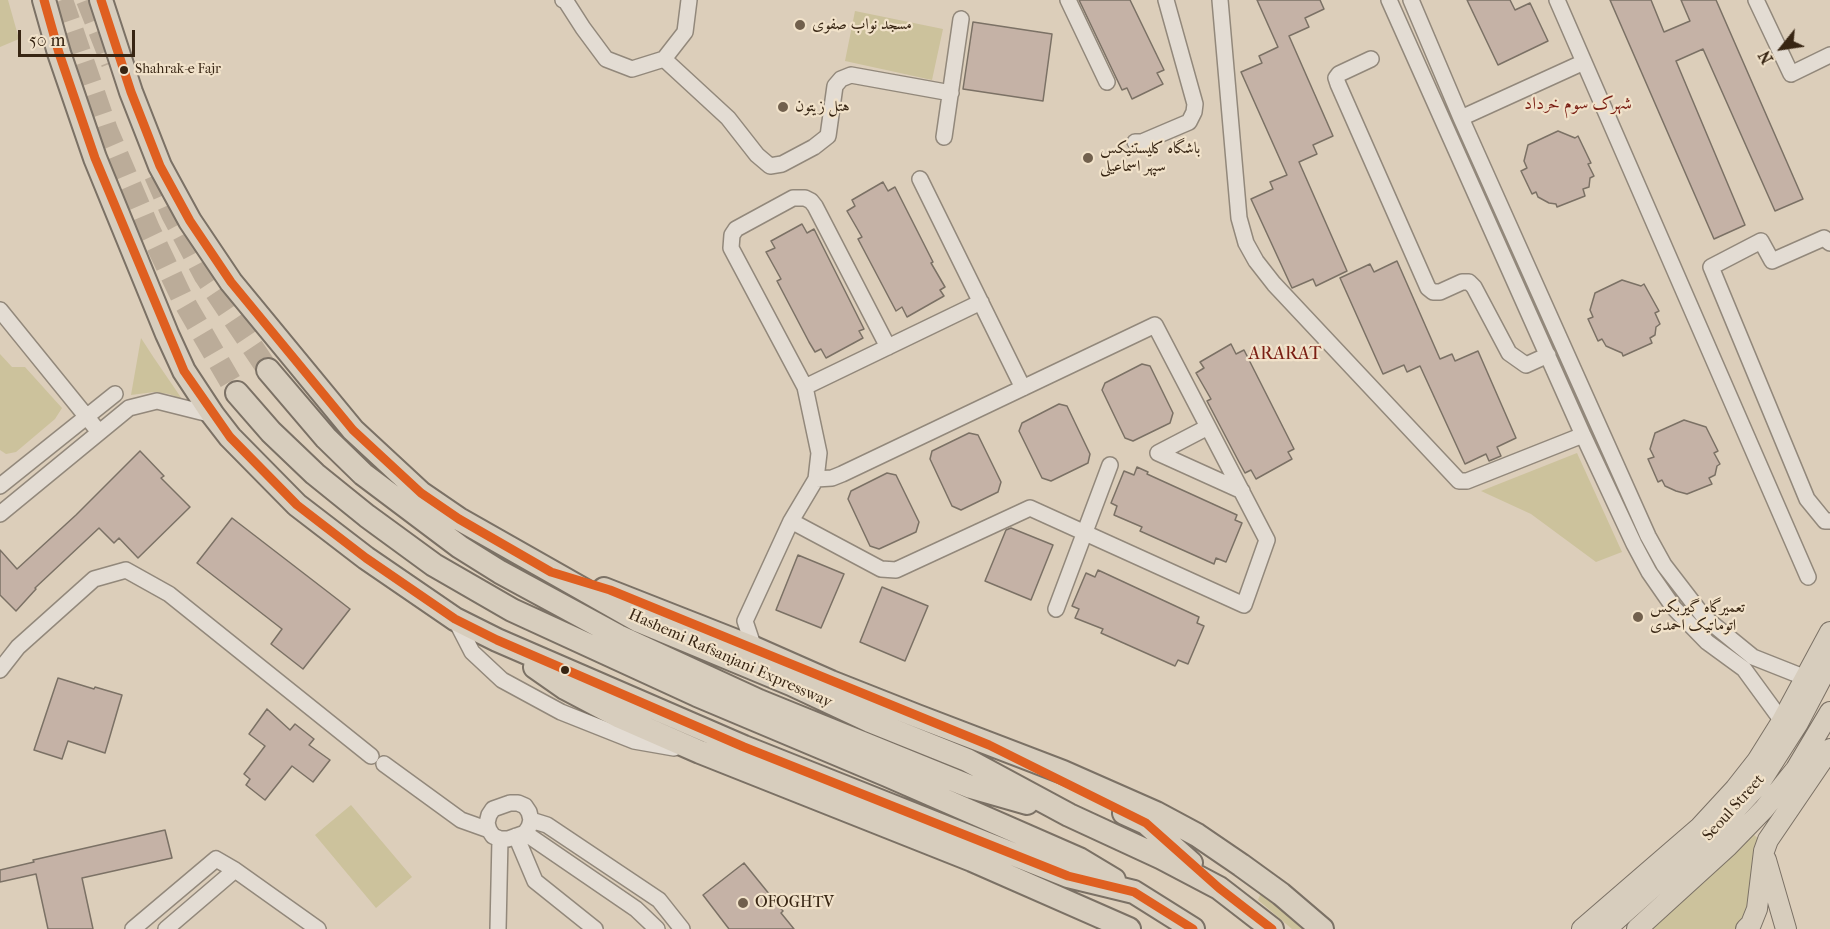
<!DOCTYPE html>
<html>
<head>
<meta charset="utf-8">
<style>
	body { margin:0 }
	#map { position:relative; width:1830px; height:929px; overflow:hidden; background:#dcceba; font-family:"IM FELL French Canon",serif }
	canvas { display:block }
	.north { position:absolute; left:1752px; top:18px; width:60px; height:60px; -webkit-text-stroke:4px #f1e2ca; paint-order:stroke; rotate:240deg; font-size:16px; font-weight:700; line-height:24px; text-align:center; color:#372513 }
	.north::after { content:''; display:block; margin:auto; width:21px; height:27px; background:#372513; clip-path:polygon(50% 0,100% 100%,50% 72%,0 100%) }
	.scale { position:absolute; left:18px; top:30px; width:117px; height:27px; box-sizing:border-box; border:3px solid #372513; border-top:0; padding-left:8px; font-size:18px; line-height:21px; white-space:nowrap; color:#372513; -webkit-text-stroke:4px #f1e2ca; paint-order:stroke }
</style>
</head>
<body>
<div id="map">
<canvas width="1830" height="929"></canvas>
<div class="north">N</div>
<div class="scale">50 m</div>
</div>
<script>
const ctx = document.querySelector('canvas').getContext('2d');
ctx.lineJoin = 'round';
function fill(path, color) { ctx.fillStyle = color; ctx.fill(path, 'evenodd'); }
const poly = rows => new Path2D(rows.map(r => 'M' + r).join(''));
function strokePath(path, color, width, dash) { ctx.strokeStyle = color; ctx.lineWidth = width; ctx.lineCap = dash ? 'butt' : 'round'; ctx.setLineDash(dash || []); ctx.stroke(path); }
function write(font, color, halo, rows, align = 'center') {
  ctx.font = font + ' "IM FELL French Canon",Amiri,serif'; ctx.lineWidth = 4.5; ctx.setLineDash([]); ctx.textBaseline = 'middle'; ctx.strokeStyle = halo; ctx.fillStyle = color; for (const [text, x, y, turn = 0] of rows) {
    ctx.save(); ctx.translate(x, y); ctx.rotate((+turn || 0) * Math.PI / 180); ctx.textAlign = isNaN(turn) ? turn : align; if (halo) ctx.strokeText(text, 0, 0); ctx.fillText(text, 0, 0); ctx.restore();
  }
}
const green = poly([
	[0,0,8,0,19,39,0,47],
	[855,11,943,29,932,80,845,61],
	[141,338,154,358,182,399,169,394,154,392,131,395],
	[0,354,12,367,25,367,62,408,55,419,16,452,6,454,0,450],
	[1577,453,1622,552,1596,562,1531,514,1481,491],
	[351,805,412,877,376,908,315,835],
	[1753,834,1760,840,1755,889,1740,929,1651,929],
	[1262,890,1308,929,1292,929,1258,900]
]);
const building = poly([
	[1079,0,1130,0,1164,70,1157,73,1163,84,1132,99,1127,88,1122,90,1079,0],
	[1257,0,1320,0,1324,9,1305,18,1309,27,1289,36,1333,136,1313,145,1317,154,1299,162,1347,271,1316,286,1313,279,1292,288,1251,199,1273,189,1270,182,1287,175,1241,72,1262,63,1259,56,1278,47,1257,0],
	[1467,0,1510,0,1515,10,1530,3,1548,41,1498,65,1467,0],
	[1610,0,1651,0,1664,32,1690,21,1681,0,1716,0,1803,199,1775,211,1703,49,1676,61,1745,225,1714,239,1610,0],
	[973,22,1052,34,1043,101,963,89,973,22],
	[1558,131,1575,138,1578,136,1591,163,1588,164,1594,176,1590,178,1589,187,1583,189,1585,196,1557,207,1556,204,1549,203,1538,197,1536,192,1532,194,1521,171,1527,168,1524,161,1528,145,1558,131],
	[883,182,888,191,895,187,933,262,931,263,945,287,940,290,944,296,907,317,902,307,896,311,858,239,862,237,847,211,855,206,852,200,883,182],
	[802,224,807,233,814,229,864,329,859,331,863,338,826,358,821,349,815,352,809,342,777,281,781,279,766,252,775,248,771,241,802,224],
	[1397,261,1440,359,1452,354,1455,361,1478,351,1516,438,1497,447,1501,456,1489,461,1486,454,1465,464,1420,366,1407,372,1404,365,1383,374,1340,278,1370,264,1374,272,1397,261],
	[1622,280,1641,286,1644,284,1659,311,1655,313,1660,324,1656,327,1655,335,1650,338,1652,343,1623,356,1622,353,1606,346,1602,339,1598,341,1588,319,1593,317,1590,310,1595,293,1622,280],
	[1231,344,1236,354,1244,350,1294,449,1288,452,1292,459,1256,479,1251,470,1245,473,1239,462,1207,401,1211,399,1196,373,1204,368,1200,362,1231,344],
	[1142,364,1150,366,1173,413,1170,423,1133,441,1125,438,1102,390,1105,383,1142,364],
	[1059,404,1067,406,1090,454,1088,463,1051,481,1042,478,1019,431,1022,423,1059,404],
	[1684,420,1706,427,1718,451,1714,453,1720,464,1717,466,1715,475,1709,478,1712,484,1687,494,1676,491,1665,486,1662,480,1658,482,1648,459,1654,457,1650,449,1655,433,1684,420],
	[969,433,978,435,1001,482,998,492,961,510,952,506,930,459,932,451,969,433],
	[140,451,164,476,161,478,190,507,138,558,119,538,114,543,99,528,35,588,36,589,16,611,0,595,0,550,17,569,76,515,140,451],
	[1137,467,1148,472,1147,474,1237,515,1235,520,1242,523,1226,562,1216,558,1214,564,1140,531,1142,527,1114,515,1117,506,1111,503,1124,471,1134,475,1137,467],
	[887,473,896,475,919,522,916,532,879,549,870,546,848,499,851,491,887,473],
	[232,518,350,609,303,669,271,644,282,629,197,563,232,518],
	[1011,528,1053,545,1031,600,985,581,1006,530,1011,528],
	[798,555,844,574,821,628,776,610,798,555],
	[1098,570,1199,617,1197,623,1204,626,1188,664,1178,660,1175,666,1101,633,1103,629,1075,618,1079,609,1072,606,1086,573,1095,577,1098,570],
	[882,587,928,606,905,661,860,642,882,587],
	[58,678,94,689,95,687,122,695,105,753,68,741,62,759,34,750,58,678],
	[267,709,290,730,295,724,314,739,309,745,330,760,313,782,292,766,265,800,246,785,250,779,244,774,265,746,249,734,267,709],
	[165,830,172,858,82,878,93,929,48,929,36,874,0,882,0,870,34,862,33,860,165,830],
	[744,863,783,911,781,913,794,929,729,929,703,895,744,863]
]);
const highwayTunnel = poly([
	[62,0,107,130,149,229,183,300,237,393],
	[87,0,112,63],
	[155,175,172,214,205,276,268,370]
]);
const minor = poly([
	[563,0,565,0,583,28,606,59,632,69,664,59,685,32,689,0],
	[1068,0,1107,82],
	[1220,0,1239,218,1246,243,1256,261,1274,284,1459,481,1467,481,1583,435],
	[1389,0,1583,435,1634,544,1649,572,1674,608,1707,642,1744,669,1782,721],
	[1411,0,1461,118,1648,536,1664,565,1704,617,1753,657,1806,678],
	[1557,0,1808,577],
	[1756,0,1791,74,1830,55],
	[664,59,728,118,757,155,770,166,782,164,814,147,828,136,835,86,841,79,851,75,951,93],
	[1371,59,1339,74,1336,78,1338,84,1428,288,1433,292,1440,292,1462,282,1469,282,1474,287,1509,353,1526,365,1548,355],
	[1461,118,1584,62],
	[944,137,961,19],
	[1135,142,1142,142,1189,122,1194,112,1195,104,1166,0],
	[920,179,1023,388],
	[1830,243,1824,238,1772,261,1761,241,1711,267,1807,499,1825,521,1830,521],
	[0,310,99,432],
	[805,387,981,302],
	[1208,427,1158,453,1242,491],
	[0,486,115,394],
	[0,514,129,408,157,401,213,415],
	[791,521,881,569,896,570,1030,508,1244,605,1267,540,1155,325,842,474,832,478,816,479],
	[1056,609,1110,465],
	[455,619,472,652,502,680,561,712,634,741,674,748],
	[754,648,745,621,791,521,816,479,819,453,805,387,731,248,732,235,736,229,793,198,805,198,811,201,815,206,888,347],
	[0,670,18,647,94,579,126,570,169,594,371,756],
	[384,764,461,820,489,830],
	[510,803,518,803,525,806,529,812,531,820,529,827,525,833,508,839,500,839,493,836,489,830,487,823,489,815,493,809,510,803],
	[531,820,547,825,659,900,682,929],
	[525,833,636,909,657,929],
	[516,836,535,881,595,929],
	[133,929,216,859,235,870],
	[166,929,235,870,318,929],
	[498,929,500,839]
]);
const major = poly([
	[1766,860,1786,929],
	[1582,929,1700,827,1735,789,1757,761,1782,721,1830,632],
	[1606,929,1715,832,1759,784,1798,723,1830,662],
	[1637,929,1728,846,1764,809,1796,769,1830,712],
	[1746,929,1751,924,1757,909,1764,851,1768,840,1830,749]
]);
const highway = poly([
	[44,0,59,53,95,158,167,334,184,371,213,415,230,437,297,505,366,558,455,619,497,640,744,747,1068,876,1134,892,1193,929],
	[101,0,131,92,160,166,190,221,231,282,353,430,421,493,459,519,637,620,791,684,870,721,967,760,1069,815,1162,858,1219,888,1272,929],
	[268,370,326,438,363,474,460,547,500,572,618,636,759,701,971,787,1027,803],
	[237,393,271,432,315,474,367,516,434,565,512,610,697,695,887,775,1079,859,1114,880],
	[604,589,754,648,831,682,917,716,1063,772,1156,813,1197,835,1241,865,1281,894,1322,929],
	[535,667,565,688,620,717,700,752,972,860,1129,929],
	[1124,813,1146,823,1191,863]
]);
const bus1 = poly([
	[44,0,59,53,95,158,184,371,230,437,297,505,366,558,455,619,497,640,744,747,1068,876,1134,892,1193,929],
	[101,0,131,92,160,166,190,221,231,282,353,430,421,493,459,519,551,572,610,590,989,745,1146,823,1219,888,1272,929]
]);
const markers = [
	[800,25,6,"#71604d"],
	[124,70,5,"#372513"],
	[783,107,6,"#71604d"],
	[1088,158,6,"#71604d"],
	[1638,617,6,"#71604d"],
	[565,670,5,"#372513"],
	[743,903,6,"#71604d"]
];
const busNames = [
	["Shahrak-e Fajr",135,70]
];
const poiNames = [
	["مسجد نواب صفوی",812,25],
	["هتل زیتون",795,107],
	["باشگاه کلیستنیکس",1100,149],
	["سپهر اسماعیلی",1100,167],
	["تعمیرگاه گیربکس",1650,608],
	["اتوماتیک احمدی",1650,626],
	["OFOGHTV",755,903]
];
const streetNames = [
	["Hashemi Rafsanjani Expressway",730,659,24],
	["Seoul Street",1734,808,-48]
];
const neighbourhoodNames = [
	["شهرک سوم خرداد",1578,105],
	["ARARAT",1285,355]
];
fill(green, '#ccc29c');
fill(building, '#c5b2a6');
strokePath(building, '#7b7165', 1.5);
strokePath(highwayTunnel, '#bbac99', 22, [22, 11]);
strokePath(minor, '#92887b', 18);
strokePath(major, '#7b7165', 22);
strokePath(highway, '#7b7165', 26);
strokePath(minor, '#e3dcd3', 15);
strokePath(major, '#d7cdbd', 20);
strokePath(highway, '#d7cdbd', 22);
strokePath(bus1, '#df5f20', 9);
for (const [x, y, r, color] of markers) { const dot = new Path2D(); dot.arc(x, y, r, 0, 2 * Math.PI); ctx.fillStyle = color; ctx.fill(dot); strokePath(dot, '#f1e2ca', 2); }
write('14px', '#372513', '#f1e2ca', busNames, 'left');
write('16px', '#372513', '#f1e2ca', poiNames, 'left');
write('16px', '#372513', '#f1e2ca', streetNames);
write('18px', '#7a1f14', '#f1e2ca', neighbourhoodNames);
</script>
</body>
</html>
